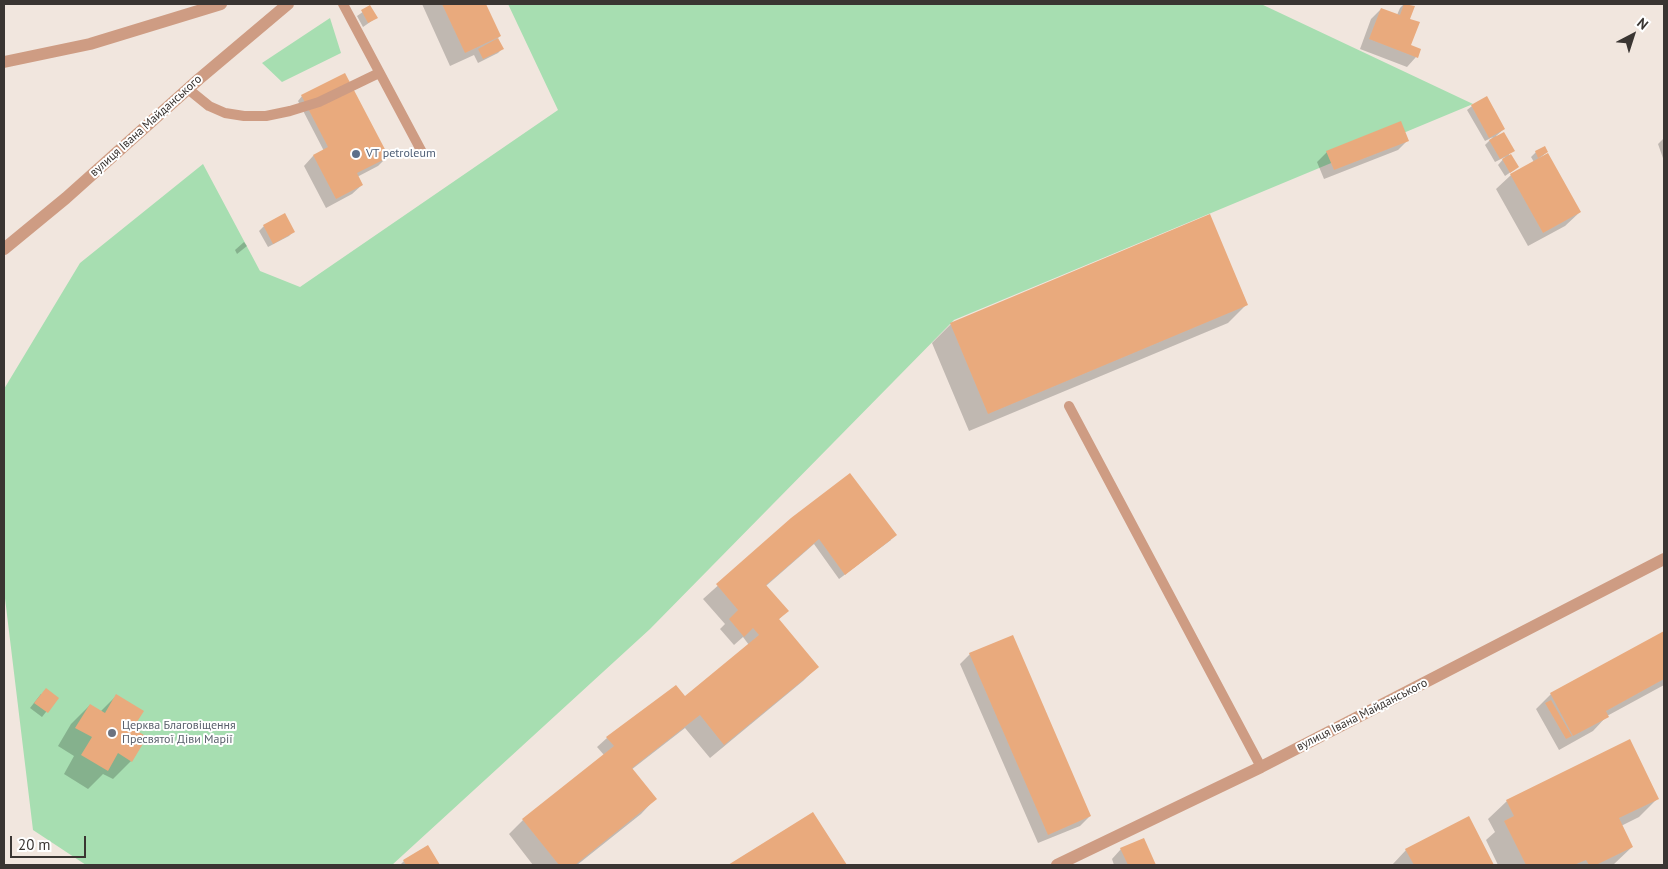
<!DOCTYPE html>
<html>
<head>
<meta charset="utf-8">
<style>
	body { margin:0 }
	#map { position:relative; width:1668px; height:869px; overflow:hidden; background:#f1e6de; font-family:"PT Sans",sans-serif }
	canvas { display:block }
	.frame { position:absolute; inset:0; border:5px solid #3a3532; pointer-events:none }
	.north { position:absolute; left:1608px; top:10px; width:50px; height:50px; -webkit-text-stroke:4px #fff; paint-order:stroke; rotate:40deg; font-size:14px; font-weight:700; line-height:20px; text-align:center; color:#3a3532 }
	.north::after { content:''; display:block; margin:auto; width:18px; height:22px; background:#3a3532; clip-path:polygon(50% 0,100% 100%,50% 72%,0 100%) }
	.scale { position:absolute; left:10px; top:836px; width:76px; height:22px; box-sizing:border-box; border:2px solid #3a3532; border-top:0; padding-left:6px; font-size:15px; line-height:18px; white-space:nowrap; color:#3a3532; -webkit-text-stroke:4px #fff; paint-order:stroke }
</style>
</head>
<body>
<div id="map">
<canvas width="1668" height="869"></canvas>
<div class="frame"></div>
<div class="north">N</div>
<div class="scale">20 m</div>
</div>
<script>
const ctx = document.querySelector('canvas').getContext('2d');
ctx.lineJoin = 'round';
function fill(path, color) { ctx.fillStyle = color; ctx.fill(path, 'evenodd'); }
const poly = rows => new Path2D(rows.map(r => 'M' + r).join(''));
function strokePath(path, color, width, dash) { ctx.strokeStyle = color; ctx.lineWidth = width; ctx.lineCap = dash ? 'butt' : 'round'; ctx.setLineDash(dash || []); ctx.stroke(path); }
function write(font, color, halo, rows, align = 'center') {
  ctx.font = font + ' "PT Sans",sans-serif'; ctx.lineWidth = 4; ctx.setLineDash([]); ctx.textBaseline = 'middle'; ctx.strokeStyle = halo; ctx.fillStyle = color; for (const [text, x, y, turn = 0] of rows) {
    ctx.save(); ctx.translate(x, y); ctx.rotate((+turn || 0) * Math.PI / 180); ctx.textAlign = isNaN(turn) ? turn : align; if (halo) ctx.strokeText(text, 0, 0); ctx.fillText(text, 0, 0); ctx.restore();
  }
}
const green = poly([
	[508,4,1261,4,1473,104,954,320,650,629,392,865,86,865,33,830,4,590,4,389,80,263,203,164,260,271,300,287,558,110],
	[330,18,341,53,282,82,262,63]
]);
const shadow = poly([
	[422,4,485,4,500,36,497,39,502,49,498,53,478,63,474,55,450,66],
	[1404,4,1414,7,1409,18,1409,45,1416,57,1407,67,1360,49,1371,19,1381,9,1397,15,1400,8],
	[370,7,376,18,363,27,357,16],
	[302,96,387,157,378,166,357,177,362,185,352,194,326,208,304,166,313,156,324,151,298,101],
	[1472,106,1504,129,1496,136,1518,167,1505,176,1498,165,1505,157,1495,162,1485,145,1493,137,1485,141,1467,110],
	[1664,138,1664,161,1658,144],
	[1408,140,1398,150,1324,179,1317,162,1327,152],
	[1536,152,1547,152,1540,158,1580,212,1565,226,1528,246,1496,189,1511,175,1534,162,1531,157],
	[284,215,293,232,289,236,268,247,259,231,264,226],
	[244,242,247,246,237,254,235,250],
	[1247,304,1228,323,969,431,932,343,951,324],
	[792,519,891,540,839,579,814,544,766,586,787,611,778,620,817,667,803,681,710,758,685,728,631,770,655,799,641,814,577,865,533,865,509,834,523,820,604,755,597,747,607,738,685,698,749,645,743,637,734,645,720,629,725,624,703,599],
	[1664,633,1664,685,1607,716,1593,731,1559,750,1536,709,1551,694],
	[970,654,1090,816,1080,826,1038,843,960,664],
	[41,694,57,698,42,717,30,708],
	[116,696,131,729,131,761,113,779,103,774,88,789,64,774,74,756,58,746,71,724,90,705,100,712],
	[1657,799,1639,817,1621,826,1632,847,1613,865,1498,865,1486,840,1495,832,1488,819,1507,801],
	[812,814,845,865,731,865],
	[1468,818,1492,865,1392,865,1406,850],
	[1143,839,1155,865,1114,865,1112,859,1121,849],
	[427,847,438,865,400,865,404,861]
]);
const building = poly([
	[442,4,486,4,501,36,465,53],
	[1404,4,1415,6,1410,19,1420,22,1411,45,1421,49,1418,58,1369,39,1381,8,1400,15],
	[370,5,378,18,368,23,361,10],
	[498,38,504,49,483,59,478,49],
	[345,73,389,157,357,173,363,185,336,199,313,155,328,147,301,95],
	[1487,96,1505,129,1489,138,1471,105],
	[1401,121,1409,141,1334,170,1326,151],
	[1504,132,1515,151,1500,159,1489,140],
	[1545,146,1548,152,1538,158,1535,151],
	[1548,153,1581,212,1543,233,1510,174],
	[1511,154,1519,167,1510,173,1502,159],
	[285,213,295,232,273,244,263,225],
	[1210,214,1248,305,988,414,950,323],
	[850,473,897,535,845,575,819,539,766,585,789,611,779,619,819,667,724,745,700,715,632,768,657,799,575,865,559,865,522,819,614,746,606,737,676,685,685,696,759,635,753,628,744,637,729,619,738,610,716,584,791,518],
	[1664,631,1664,679,1606,711,1609,717,1573,736,1550,693],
	[1013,635,1091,816,1048,835,969,653],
	[46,688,59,698,48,713,34,703],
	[116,694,144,711,133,728,147,737,132,762,118,753,108,771,81,755,92,737,75,728,90,704,105,713],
	[1551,700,1572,736,1566,739,1545,703],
	[1630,739,1659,799,1619,818,1633,847,1596,865,1589,865,1586,860,1574,865,1526,865,1504,821,1514,816,1506,800],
	[813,812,847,865,728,865],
	[1469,816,1494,865,1414,865,1405,849],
	[1144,838,1156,865,1128,865,1120,848],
	[428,845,440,865,406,865,403,860]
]);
const service = poly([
	[343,4,423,154],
	[188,89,209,106,225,113,244,116,266,116,290,111,319,102,379,73],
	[1069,406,1261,767]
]);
const minor = poly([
	[4,62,90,44,221,4],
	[4,249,66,198,199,79,288,4],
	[1057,865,1261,767,1664,559]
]);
const markers = [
	[356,154,5,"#5c6f8a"],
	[112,733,5,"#6b7280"]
];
const streetNames = [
	["вулиця Івана Майданського",146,126,-42],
	["вулиця Івана Майданського",1362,715,-27]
];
const serviceNames = [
	["VT petroleum",366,154]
];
const worshipNames = [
	["Церква Благовіщення",122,726],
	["Пресвятої Діви Марії",122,740]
];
fill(green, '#a7deb1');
fill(shadow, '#0003');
fill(building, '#e9aa7d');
strokePath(service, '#ce9c83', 10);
strokePath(minor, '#ce9c83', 12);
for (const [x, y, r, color] of markers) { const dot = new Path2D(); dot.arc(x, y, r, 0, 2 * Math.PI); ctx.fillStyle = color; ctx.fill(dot); strokePath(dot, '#fff', 2); }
write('12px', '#3a3532', '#fff', streetNames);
write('12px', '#4e5e75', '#fff', serviceNames, 'left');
write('12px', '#5b616d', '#fff', worshipNames, 'left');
</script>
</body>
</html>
